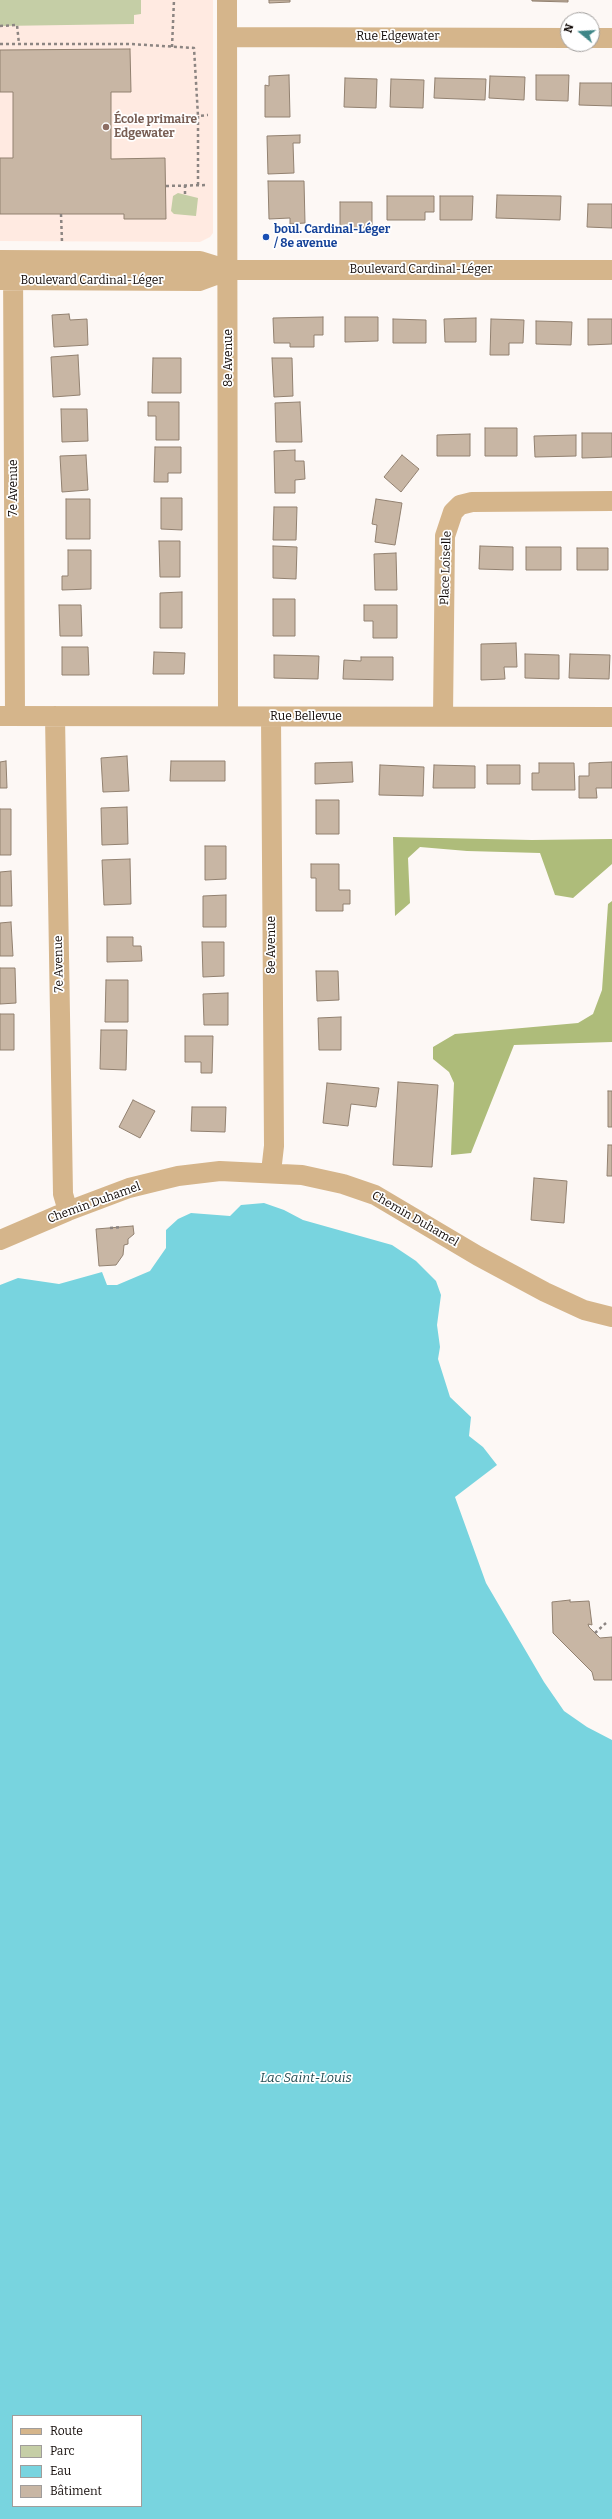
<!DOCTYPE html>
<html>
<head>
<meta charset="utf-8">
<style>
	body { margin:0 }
	#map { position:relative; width:612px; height:2519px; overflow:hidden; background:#fdf8f5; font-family:Bitter,serif }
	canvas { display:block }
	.legend { position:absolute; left:12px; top:2415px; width:130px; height:92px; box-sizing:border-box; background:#fff; border:1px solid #a09d9b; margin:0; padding:5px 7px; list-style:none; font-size:12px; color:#110906 }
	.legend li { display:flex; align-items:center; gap:8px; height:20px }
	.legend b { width:20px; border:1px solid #a09d9b }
	.north { position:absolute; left:560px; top:12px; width:40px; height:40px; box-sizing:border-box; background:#fff; border:1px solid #a09d9b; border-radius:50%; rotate:288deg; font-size:11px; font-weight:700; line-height:16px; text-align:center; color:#110906 }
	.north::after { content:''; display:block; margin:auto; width:14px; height:18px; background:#3e8687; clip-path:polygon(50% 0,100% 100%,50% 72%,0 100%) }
</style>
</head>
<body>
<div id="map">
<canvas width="612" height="2519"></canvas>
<ul class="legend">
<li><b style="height:5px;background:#d5b58b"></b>Route</li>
<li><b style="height:11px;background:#c5cea6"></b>Parc</li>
<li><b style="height:11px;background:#78d4df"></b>Eau</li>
<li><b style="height:11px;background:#c8b6a4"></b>Bâtiment</li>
</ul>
<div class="north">N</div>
</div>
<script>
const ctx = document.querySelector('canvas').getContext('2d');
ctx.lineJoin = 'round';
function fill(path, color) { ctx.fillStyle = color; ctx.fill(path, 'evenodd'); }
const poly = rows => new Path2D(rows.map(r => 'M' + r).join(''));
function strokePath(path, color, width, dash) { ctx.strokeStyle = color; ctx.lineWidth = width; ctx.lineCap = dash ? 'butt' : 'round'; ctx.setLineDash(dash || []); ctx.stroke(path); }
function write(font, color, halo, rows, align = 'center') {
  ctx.font = font + ' Bitter,serif'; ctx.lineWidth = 3.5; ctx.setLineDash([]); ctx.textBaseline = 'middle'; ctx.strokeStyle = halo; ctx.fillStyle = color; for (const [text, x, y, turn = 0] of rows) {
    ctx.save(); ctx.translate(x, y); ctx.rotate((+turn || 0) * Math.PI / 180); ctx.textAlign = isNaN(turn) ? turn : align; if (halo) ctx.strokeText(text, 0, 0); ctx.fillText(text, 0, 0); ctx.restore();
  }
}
const built = poly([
	[0,0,213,0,213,233,210,237,200,242,0,241]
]);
const green = poly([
	[0,0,141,0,141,14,134,15,134,24,0,26],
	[178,193,198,198,196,216,174,214,171,211,173,196]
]);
const forest = poly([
	[393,837,532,840,612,839,612,864,573,898,555,895,540,853,467,851,420,847,408,858,410,903,395,916],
	[612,901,612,1042,514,1045,471,1153,451,1155,454,1083,449,1072,433,1059,433,1047,455,1034,578,1023,593,1014,602,990,608,904]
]);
const water = poly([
	[264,1203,284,1210,303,1220,392,1245,416,1261,436,1281,441,1295,437,1325,440,1347,438,1359,450,1397,471,1417,469,1436,483,1447,497,1465,455,1497,486,1583,544,1682,564,1711,587,1727,612,1740,612,2519,0,2519,0,1285,18,1278,59,1284,102,1272,107,1285,117,1285,150,1271,166,1248,166,1230,178,1219,191,1213,230,1216,241,1205],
	[13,2416,141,2416,141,2506,13,2506]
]);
const building = poly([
	[269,0,290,0,290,2,269,3,269,0],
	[532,0,568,0,568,2,532,1,532,0],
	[130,49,131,92,111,92,111,159,165,158,166,219,124,219,124,214,0,214,0,158,13,158,13,92,0,92,0,50,130,49],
	[289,75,290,117,265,117,265,85,269,86,269,76,289,75],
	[536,75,569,75,568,101,536,100,536,75],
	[490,76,525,77,524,100,489,98,490,76],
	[345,78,377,79,376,108,344,107,345,78],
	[435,78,486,79,485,100,434,98,435,78],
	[391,79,424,80,423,108,390,107,391,79],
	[580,83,612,83,612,106,579,105,580,83],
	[300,135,300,143,293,143,294,173,268,174,267,136,300,135],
	[268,181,304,181,305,223,290,224,290,218,269,219,268,181],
	[497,195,561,196,560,220,496,218,497,195],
	[387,196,434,196,434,212,425,212,425,220,387,220,387,196],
	[440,196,473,196,472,220,440,220,440,196],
	[340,202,372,202,372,228,340,228,340,202],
	[588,204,612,204,612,228,587,227,588,204],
	[69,314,70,320,87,319,88,345,54,347,52,315,69,314],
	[323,317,323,335,314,335,314,347,290,347,290,343,274,343,273,318,323,317],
	[345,317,378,317,378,341,345,342,345,317],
	[476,318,476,342,445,342,444,319,476,318],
	[393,319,426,320,426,343,393,343,393,319],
	[491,319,524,320,523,343,509,343,509,355,490,355,491,319],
	[588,319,612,319,612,344,588,345,588,319],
	[536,321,572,322,571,345,536,344,536,321],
	[78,355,80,395,53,397,51,357,78,355],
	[153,358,181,358,181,393,152,393,153,358],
	[272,358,292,358,293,396,274,397,272,358],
	[148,402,179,402,179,440,156,440,156,416,148,416,148,402],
	[300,402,302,442,276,442,275,403,300,402],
	[61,409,87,409,88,441,62,442,61,409],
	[485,428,517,428,517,456,485,456,485,428],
	[582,433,612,433,612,457,582,458,582,433],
	[470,434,470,456,437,456,437,435,470,434],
	[576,435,576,456,535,457,534,436,576,435],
	[155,447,181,447,181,473,168,473,168,482,154,482,155,447],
	[295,450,295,461,304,461,305,479,295,480,295,493,275,493,274,451,295,450],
	[86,455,88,490,62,492,60,456,86,455],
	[402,455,419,469,401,492,384,477,402,455],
	[161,498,182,498,182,530,161,529,161,498],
	[66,499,90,499,90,539,66,539,66,499],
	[376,499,402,503,395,545,375,542,377,525,372,524,376,499],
	[274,507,297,507,296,540,273,540,274,507],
	[159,541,180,541,180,577,160,577,159,541],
	[273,546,297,547,296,579,273,578,273,546],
	[480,546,513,547,513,570,479,569,480,546],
	[526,547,561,547,561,570,526,570,526,547],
	[577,548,608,548,608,570,577,570,577,548],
	[68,550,91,550,91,589,62,590,62,576,68,576,68,550],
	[396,553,397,590,375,590,374,554,396,553],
	[182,592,182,628,160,628,160,593,182,592],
	[273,599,295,599,295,636,273,636,273,599],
	[59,605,81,605,82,636,60,636,59,605],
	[364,605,397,605,397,638,373,638,373,621,364,621,364,605],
	[516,643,517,667,504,667,505,679,481,680,481,644,516,643],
	[62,647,88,647,89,675,62,675,62,647],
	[154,652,185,653,184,674,153,674,154,652],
	[525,654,559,655,559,679,525,678,525,654],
	[570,654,610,655,609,679,569,678,570,654],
	[274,655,319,656,318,679,274,678,274,655],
	[361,657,393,657,393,680,343,679,344,660,361,661,361,657],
	[127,756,129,791,103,792,101,758,127,756],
	[6,761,7,788,0,788,0,762,6,761],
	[171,761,225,761,225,781,170,781,171,761],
	[352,762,353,782,315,784,315,763,352,762],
	[612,762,612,788,596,788,597,798,579,798,579,776,589,776,589,763,612,762],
	[539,763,574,763,575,790,532,790,532,773,539,773,539,763],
	[380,765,424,767,423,796,379,795,380,765],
	[434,765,475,766,475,788,433,788,434,765],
	[487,765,520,765,520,784,487,784,487,765],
	[316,800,339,800,339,834,316,834,316,800],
	[127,807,128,844,102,845,101,808,127,807],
	[0,809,11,809,11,855,0,855,0,809],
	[205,846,226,846,226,879,205,880,205,846],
	[130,859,131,904,104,905,102,860,130,859],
	[311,864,339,864,339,890,350,890,350,904,343,904,343,911,316,911,316,878,311,878,311,864],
	[11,871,12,906,0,906,0,872,11,871],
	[226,895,226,927,203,927,203,896,226,895],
	[11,922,13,956,0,956,0,923,11,922],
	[107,937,133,937,133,946,141,946,142,961,107,962,107,937],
	[202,942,224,942,224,976,203,977,202,942],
	[0,968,15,968,16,1003,0,1004,0,968],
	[316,971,338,971,339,1000,317,1001,316,971],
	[106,980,128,980,128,1022,105,1022,106,980],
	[228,993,228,1025,204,1025,203,994,228,993],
	[0,1014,14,1014,14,1050,0,1050,0,1014],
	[341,1017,341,1050,319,1050,318,1018,341,1017],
	[101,1030,127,1030,126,1070,100,1069,101,1030],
	[185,1036,213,1036,212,1073,201,1073,201,1062,185,1062,185,1036],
	[398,1082,438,1085,432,1167,393,1165,398,1082],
	[327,1083,379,1088,376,1107,351,1104,348,1126,323,1123,327,1083],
	[608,1091,612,1091,612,1127,608,1127,608,1091],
	[133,1100,155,1111,140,1138,119,1127,133,1100],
	[192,1107,226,1107,225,1132,191,1131,192,1107],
	[608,1145,612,1145,612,1176,607,1176,608,1145],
	[534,1178,567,1181,564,1223,531,1220,534,1178],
	[133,1226,134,1234,128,1239,128,1244,124,1245,123,1255,116,1265,99,1266,96,1229,133,1226],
	[570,1600,570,1602,589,1601,592,1625,588,1624,589,1627,600,1638,612,1637,612,1680,594,1680,592,1672,553,1633,552,1602,570,1600]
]);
const path = poly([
	[0,26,17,25,19,44],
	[0,44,131,44,194,48,198,116],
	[172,47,174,0],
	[185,185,185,195],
	[198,185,198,116,208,115],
	[166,186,208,185],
	[61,214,62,242],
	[110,1228,122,1227],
	[595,1633,606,1623]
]);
const minor = poly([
	[227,0,228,715],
	[227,37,568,38],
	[592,38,612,38],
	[0,260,200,261,229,270,612,270],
	[13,261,15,716],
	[1,280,199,281,229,270],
	[0,716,612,717],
	[55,716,63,1194,68,1211],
	[443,716,445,536,453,512,460,505,472,502,612,501],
	[271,717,274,1146,271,1172],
	[0,1240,68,1211,129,1188,178,1176,220,1171,302,1175,343,1184,375,1195,478,1256,545,1292,584,1310,612,1317]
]);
const markers = [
	[106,127,4,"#8d6e63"],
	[266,237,4,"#1a4fb4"]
];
const streetNames = [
	["Rue Edgewater",398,37],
	["Boulevard Cardinal-Léger",421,270],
	["Boulevard Cardinal-Léger",92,281],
	["8e Avenue",229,358,-90],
	["7e Avenue",14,488,-90],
	["Place Loiselle",446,568,-88],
	["Rue Bellevue",306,717],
	["8e Avenue",272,945,-90],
	["7e Avenue",59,964,-91],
	["Chemin Duhamel",94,1203,-20],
	["Chemin Duhamel",415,1219,30]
];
const educationNames = [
	["École primaire",114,120],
	["Edgewater",114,134]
];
const transitNames = [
	["boul. Cardinal-Léger",274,230],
	["/ 8e avenue",274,244]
];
const waterNames = [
	["Lac Saint-Louis",306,2078]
];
fill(built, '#ffeae1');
fill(green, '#c5cea6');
fill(forest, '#aebc7a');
fill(water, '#78d4df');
fill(building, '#c8b6a4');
strokePath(building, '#928170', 1);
strokePath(path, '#8c8582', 2.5, [3, 3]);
strokePath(minor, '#d5b58b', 20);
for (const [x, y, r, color] of markers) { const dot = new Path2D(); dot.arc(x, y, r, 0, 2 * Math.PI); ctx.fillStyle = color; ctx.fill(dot); strokePath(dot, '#fff', 1.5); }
write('12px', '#110906', '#fff', streetNames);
write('bold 12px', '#785e54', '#fff', educationNames, 'left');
write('bold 12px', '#164399', '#fff', transitNames, 'left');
write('italic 13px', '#224c52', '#fff', waterNames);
</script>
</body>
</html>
